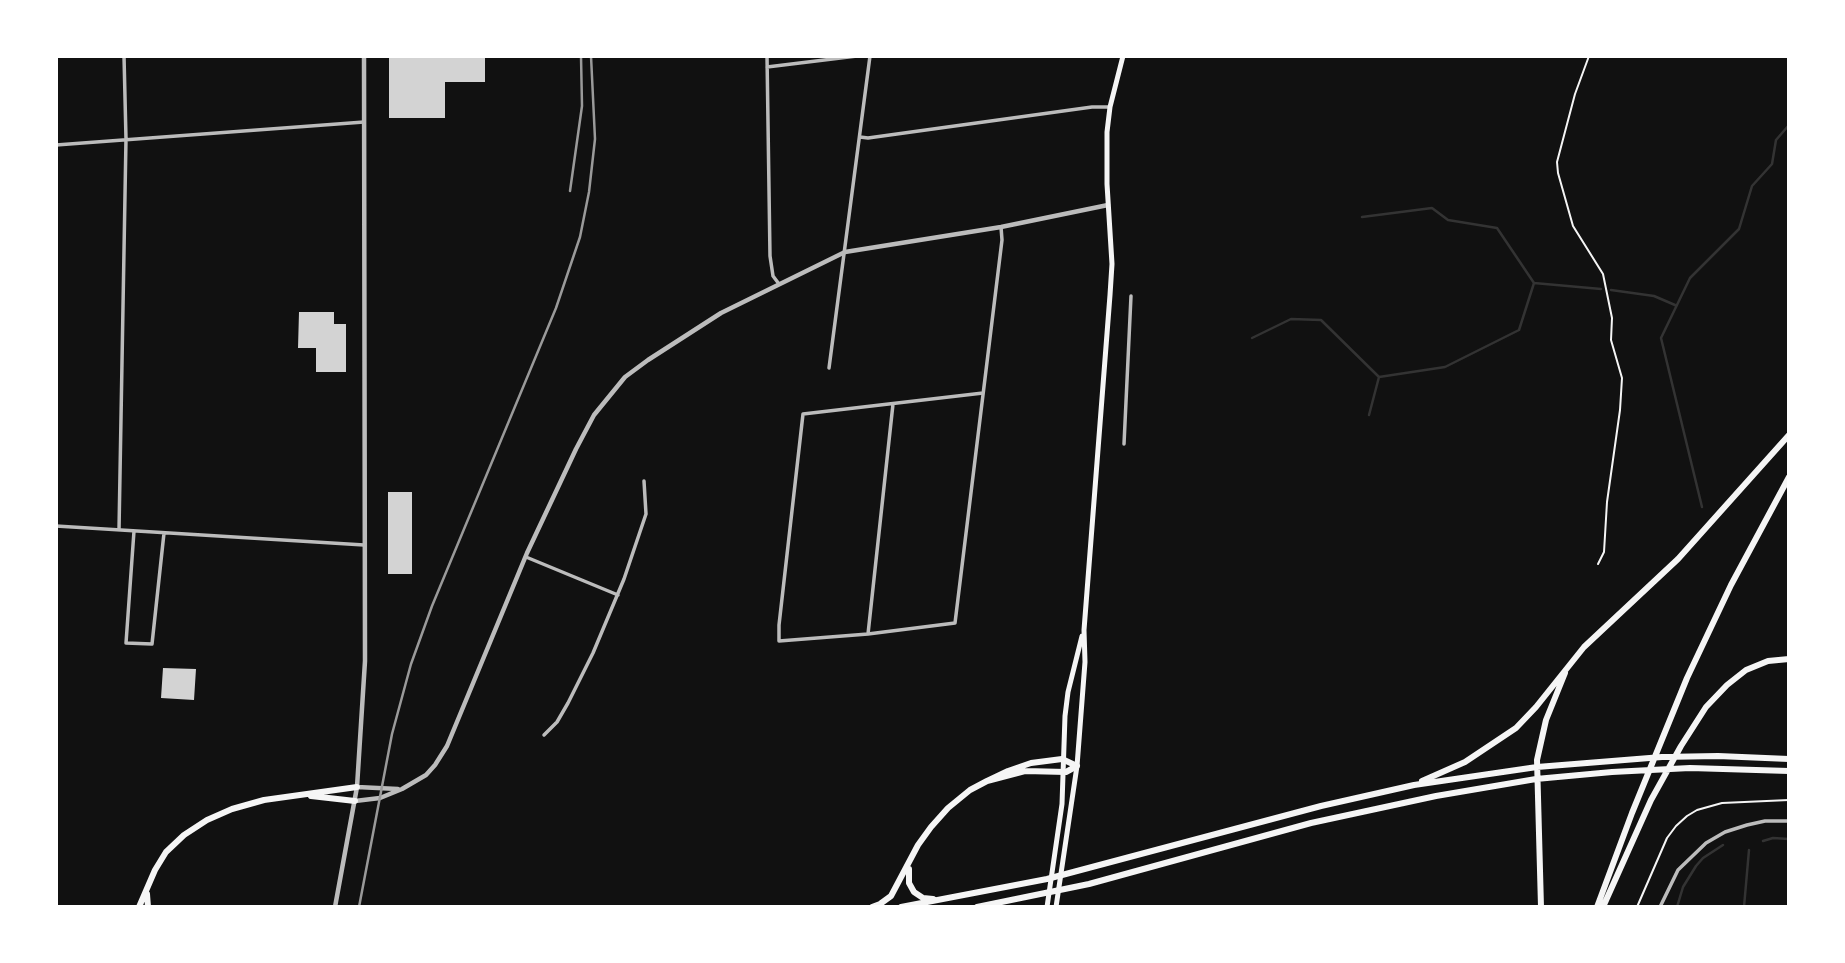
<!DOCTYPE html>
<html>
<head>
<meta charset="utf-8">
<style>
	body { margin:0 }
	#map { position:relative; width:1845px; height:963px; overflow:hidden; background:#111; font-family:Karla,sans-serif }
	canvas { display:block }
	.frame { position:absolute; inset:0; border:58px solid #fff; pointer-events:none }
</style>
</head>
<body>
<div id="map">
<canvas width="1845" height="963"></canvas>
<div class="frame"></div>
</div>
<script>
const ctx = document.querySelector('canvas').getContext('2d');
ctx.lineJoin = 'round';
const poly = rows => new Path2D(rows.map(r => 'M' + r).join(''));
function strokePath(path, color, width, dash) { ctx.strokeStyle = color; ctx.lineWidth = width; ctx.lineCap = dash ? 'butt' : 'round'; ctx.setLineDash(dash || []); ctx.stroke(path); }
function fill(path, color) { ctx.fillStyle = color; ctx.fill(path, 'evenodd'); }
const stream = poly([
	[1362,217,1432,208,1448,220,1497,228,1534,283,1601,289],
	[1611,290,1654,296,1675,305],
	[1252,338,1291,319,1321,320,1379,377,1445,367,1519,330,1534,283],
	[1369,415,1379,377],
	[1702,507,1661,338,1690,278,1739,229,1752,186,1772,164,1776,140,1789,125],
	[1763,841,1773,838,1789,839],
	[1677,907,1683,887,1696,866,1703,858,1723,845],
	[1744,907,1749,850]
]);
const building = poly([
	[389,56,485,56,485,82,445,82,445,118,389,118],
	[299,312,334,312,334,324,346,324,346,372,316,372,316,348,298,348],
	[388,492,412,492,412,574,388,574],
	[163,668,196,669,194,700,161,698]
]);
const path = poly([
	[1589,56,1575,94,1557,162,1558,173,1573,226,1603,274,1612,318,1611,340,1622,378,1620,410,1607,502,1604,552,1598,564],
	[1637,907,1667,838,1676,826,1687,816,1697,810,1722,803,1789,800]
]);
const minor = poly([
	[767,56,770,256,773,276,779,284],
	[767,67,857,56],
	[860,137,868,138,1092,107,1110,107],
	[56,145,364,122],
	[829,368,870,56],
	[983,393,803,414,779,625,779,641,868,634,955,623,1002,240,1001,227],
	[1124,444,1131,296],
	[56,526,364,545],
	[119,530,126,139,124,56],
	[134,531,126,643,152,644,164,533],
	[526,557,618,595],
	[868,634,893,404],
	[544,735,557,722,568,703,593,653,624,579,646,514,644,481],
	[1660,907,1678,870,1706,843,1725,832,1747,825,1765,821,1789,821]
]);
const tertiary = poly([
	[357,787,398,789],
	[355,801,380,798,402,789,426,775,435,765,447,746,527,553,576,449,594,415,625,377,648,360,721,313,845,252,1001,227,1108,205],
	[335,907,357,787,365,661,364,56]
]);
const secondary = poly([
	[1047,907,1062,804,1065,716,1068,692,1082,636],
	[1056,907,1077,766,1085,662,1084,630,1110,295,1112,264,1107,184,1107,132,1110,107,1123,56]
]);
const trunk = poly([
	[1422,781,1465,762,1516,728,1536,707,1584,647,1678,559,1789,435],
	[311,796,355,801],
	[909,869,909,883,914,892,923,898,933,899],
	[147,894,148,907],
	[139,907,155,870,166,852,184,835,207,820,232,809,264,800,357,787],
	[872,907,880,904,891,896,918,845,931,827,948,808,970,790,987,781,1008,771,1031,763,1062,759,1077,766,1066,772,1025,771,987,781],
	[901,907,1047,879,1321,806,1414,785,1537,767,1662,757,1718,756,1789,759],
	[977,907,1089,884,1311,823,1436,796,1536,779,1612,772,1690,768,1789,771],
	[1541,907,1537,760,1546,720,1565,673],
	[1597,907,1632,813,1687,678,1731,585,1789,477],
	[1603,907,1651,800,1681,746,1706,707,1727,685,1746,670,1768,661,1789,659]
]);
const rail = poly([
	[570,191,582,106,581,56],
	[359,907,392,734,411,664,432,606,556,308,580,237,589,192,595,139,591,56]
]);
strokePath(stream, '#333', 2.5);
fill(building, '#d3d3d3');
strokePath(path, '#f5f5f5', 2);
strokePath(minor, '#bcbcbc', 3.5);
strokePath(tertiary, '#bcbcbc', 4.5);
strokePath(secondary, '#f5f5f5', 5);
strokePath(trunk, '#f5f5f5', 6);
strokePath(rail, '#9a9a9a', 2.5);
</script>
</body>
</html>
